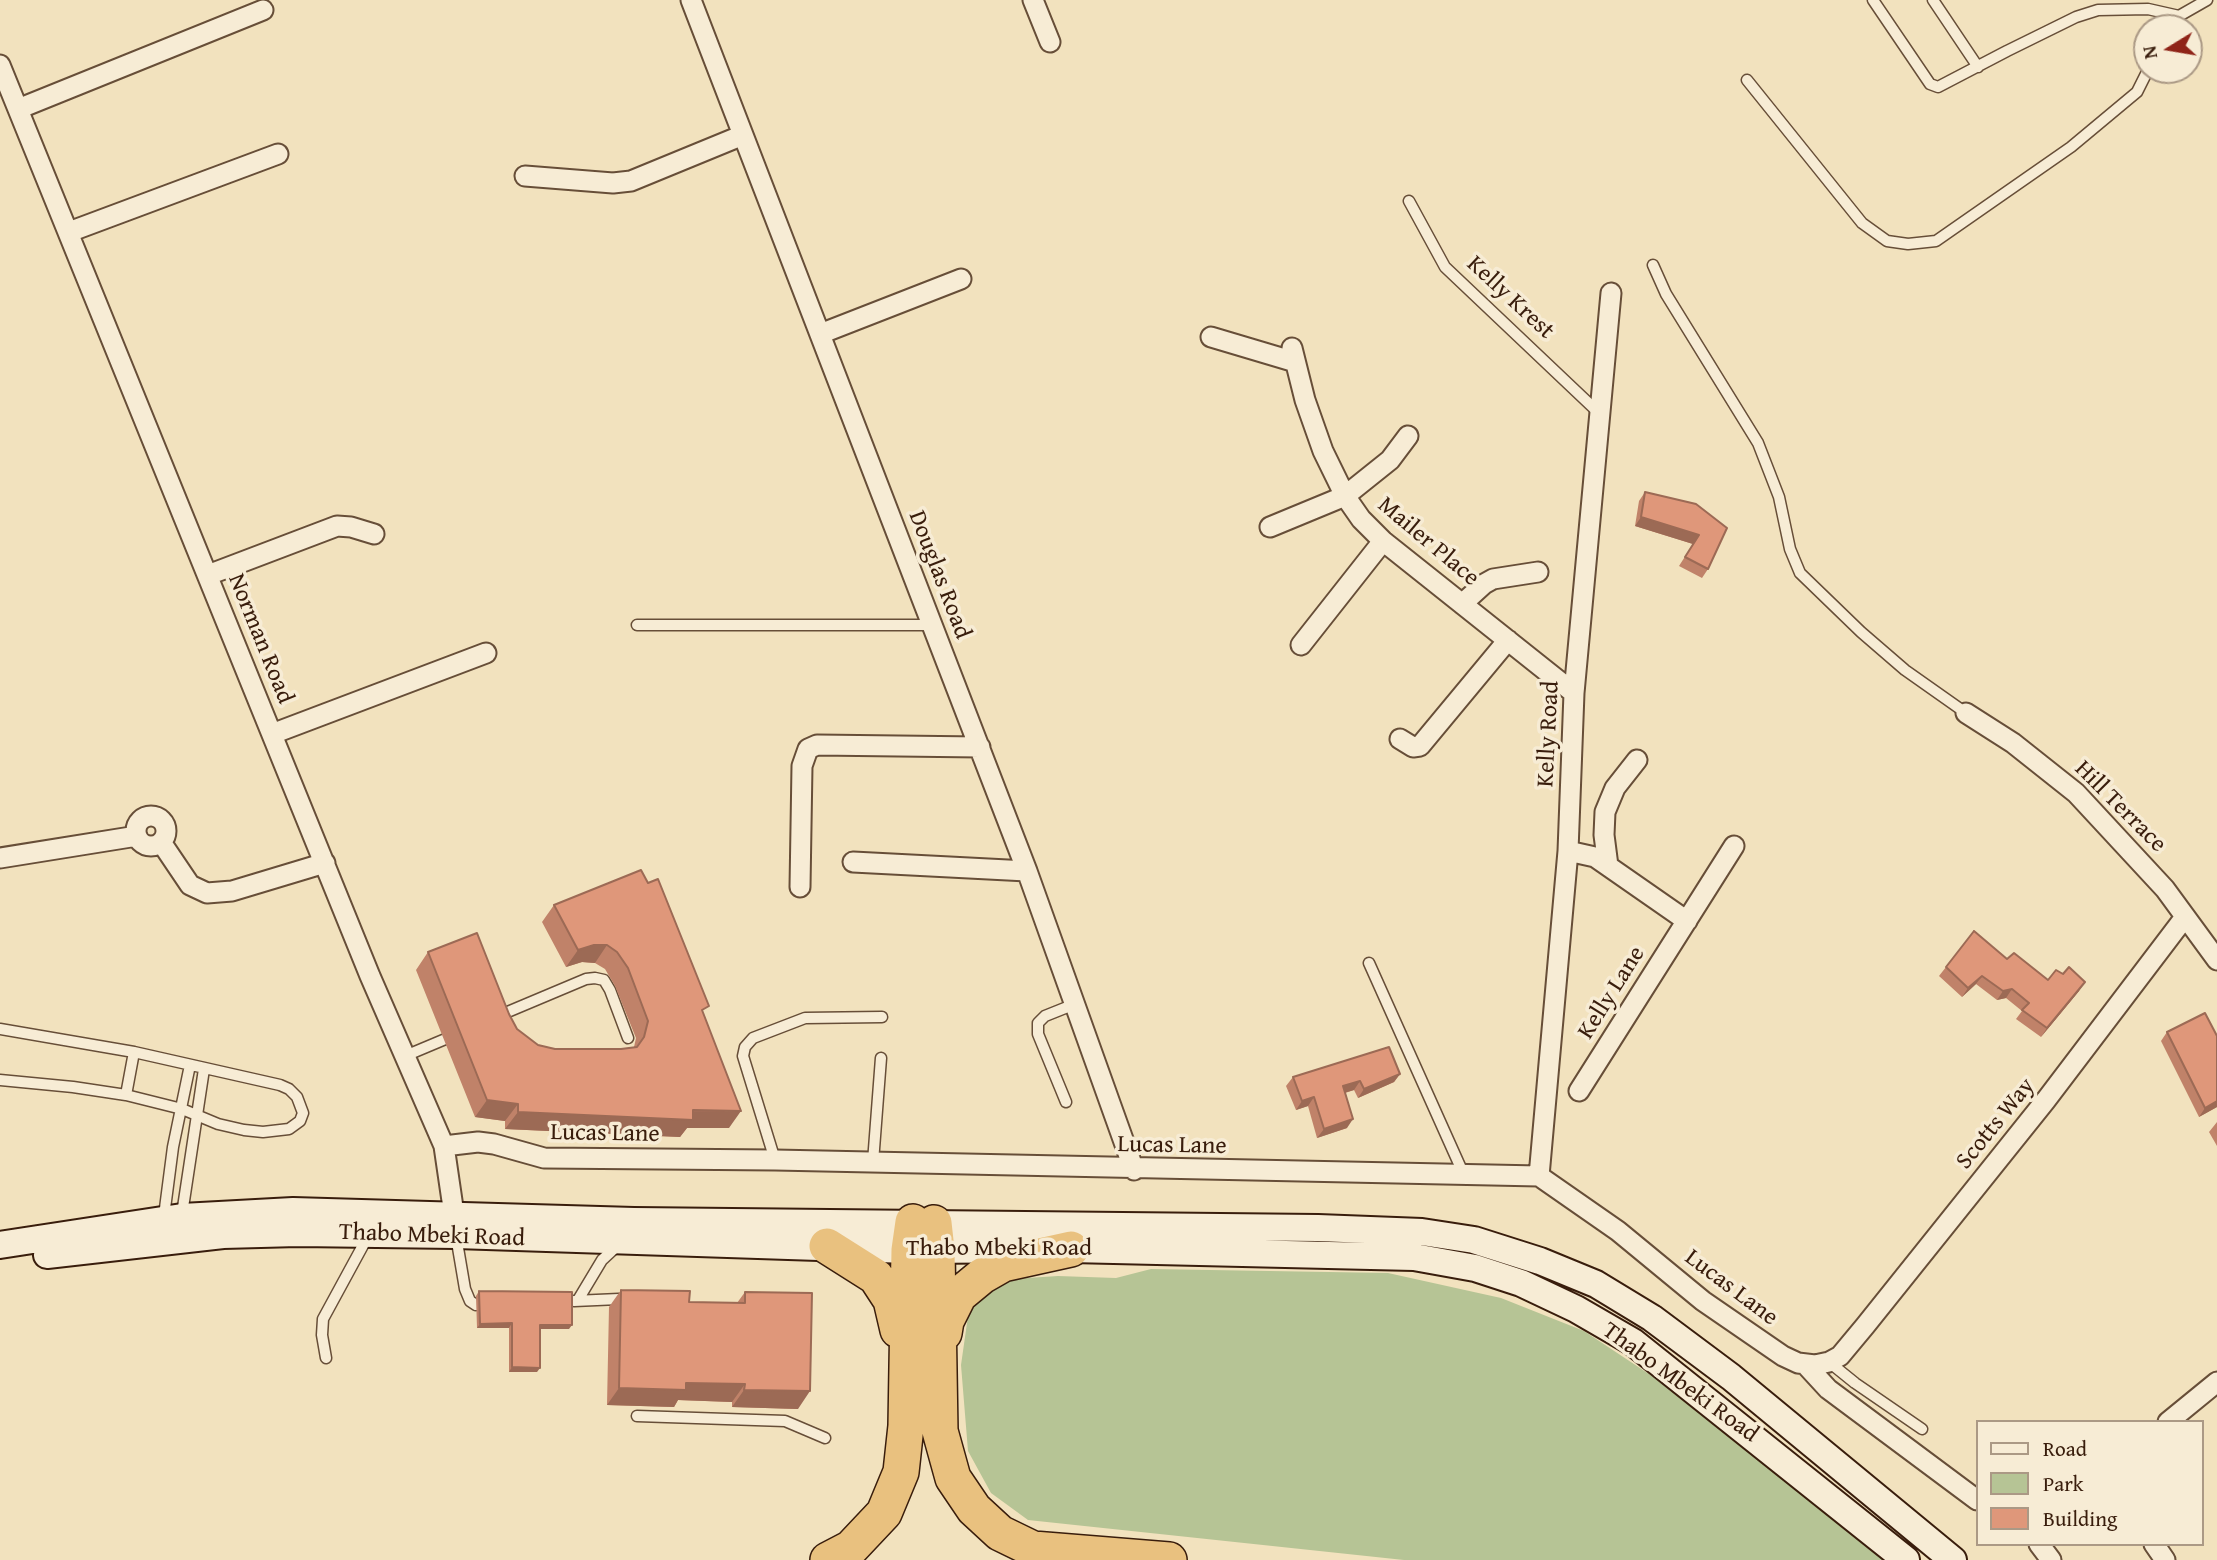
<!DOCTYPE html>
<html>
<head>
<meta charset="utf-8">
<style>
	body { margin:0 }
	#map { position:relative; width:2217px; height:1560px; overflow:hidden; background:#f2e2be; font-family:"Gentium Book Plus",serif }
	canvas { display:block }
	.legend { position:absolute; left:1976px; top:1420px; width:228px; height:126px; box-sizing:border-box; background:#f7ecd5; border:2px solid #ab9985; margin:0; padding:9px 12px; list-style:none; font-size:21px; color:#391d0c }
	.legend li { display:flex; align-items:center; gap:14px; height:35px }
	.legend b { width:35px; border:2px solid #ab9985 }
	.north { position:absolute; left:2133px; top:14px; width:70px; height:70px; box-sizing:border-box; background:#f7ecd5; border:2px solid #ab9985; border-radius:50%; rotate:259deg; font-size:19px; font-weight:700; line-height:28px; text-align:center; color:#391d0c }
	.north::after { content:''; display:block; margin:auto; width:24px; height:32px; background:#8f2418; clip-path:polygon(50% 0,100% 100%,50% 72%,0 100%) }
</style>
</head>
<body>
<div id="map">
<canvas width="2217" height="1560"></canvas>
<ul class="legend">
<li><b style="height:9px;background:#f7ecd5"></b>Road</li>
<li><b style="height:19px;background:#b6c495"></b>Park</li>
<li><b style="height:19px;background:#df977a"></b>Building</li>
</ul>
<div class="north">N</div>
</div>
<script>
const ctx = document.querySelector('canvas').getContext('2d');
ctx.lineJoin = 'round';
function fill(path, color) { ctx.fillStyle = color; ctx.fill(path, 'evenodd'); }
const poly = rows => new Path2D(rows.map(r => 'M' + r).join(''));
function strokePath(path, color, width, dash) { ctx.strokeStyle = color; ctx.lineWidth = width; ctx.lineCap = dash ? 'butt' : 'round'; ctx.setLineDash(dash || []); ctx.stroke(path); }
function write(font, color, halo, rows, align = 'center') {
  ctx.font = font + ' "Gentium Book Plus",serif'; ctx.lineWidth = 7; ctx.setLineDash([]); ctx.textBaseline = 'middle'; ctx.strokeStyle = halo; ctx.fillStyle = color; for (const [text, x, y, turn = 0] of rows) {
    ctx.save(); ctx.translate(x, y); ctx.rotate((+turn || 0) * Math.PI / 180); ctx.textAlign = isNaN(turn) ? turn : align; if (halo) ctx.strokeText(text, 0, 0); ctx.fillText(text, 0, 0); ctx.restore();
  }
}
const green = poly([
	[1151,1269,1388,1273,1501,1298,1584,1331,1720,1421,1887,1560,1404,1560,1028,1520,991,1493,968,1451,961,1365,970,1302,997,1280,1058,1276,1116,1278]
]);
const lane = poly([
	[1873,0,1930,84,1938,87,2007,51,2076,17,2098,10,2148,9,2179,16],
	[1933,0,1978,67],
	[2169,28,2179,16,2207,0],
	[1747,80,1862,223,1887,241,1908,244,1936,241,2071,147,2137,92,2148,70],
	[1409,201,1445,267,1599,413],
	[1653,265,1666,294,1758,443,1779,497,1790,549,1800,573,1861,632,1905,670,1966,713],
	[637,625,932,625],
	[1369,963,1464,1175],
	[498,1016,586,979,595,978,604,980,610,990,628,1038],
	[0,1029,134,1052,280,1085,289,1089,297,1097,303,1113,300,1121,289,1129,263,1132,244,1130,218,1124,182,1109,126,1095,73,1087,0,1080],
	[405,1056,455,1035],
	[126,1095,134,1052],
	[1066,1102,1038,1034,1038,1023,1045,1016,1075,1004],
	[775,1160,743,1056,745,1047,753,1038,805,1018,882,1017],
	[873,1162,881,1058],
	[182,1214,204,1069],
	[164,1216,173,1147,190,1065],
	[456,1236,465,1289,470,1301,476,1305],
	[578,1300,602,1260,616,1247],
	[574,1301,619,1299],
	[326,1358,322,1335,323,1319,367,1238],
	[1829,1362,1855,1383,1922,1429],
	[637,1416,785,1421,825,1438]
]);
const street = poly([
	[691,0,1027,871,1134,1170],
	[1033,0,1050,42],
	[0,65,370,976,444,1146,456,1228],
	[18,109,263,10],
	[525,176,613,183,631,181,743,135],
	[69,232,278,154],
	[820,334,961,279],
	[1211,337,1295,362],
	[1292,348,1305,400,1323,451,1345,496,1361,519,1383,541,1574,693],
	[1270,527,1345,496,1390,460,1408,436],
	[208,575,337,526,351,527,374,534],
	[1462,604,1484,584,1493,579,1538,572],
	[1301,645,1383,541],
	[1966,713,2013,743,2076,793,2165,889,2217,960],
	[272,734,486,653],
	[1400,739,1413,747,1420,746,1508,640],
	'136 831a15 15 0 1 1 30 0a15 15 0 1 1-30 0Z',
	[161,842,190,885,207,893,232,891,325,863],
	[1568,851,1595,857,1687,921],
	[0,858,137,836],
	[853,862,1027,871],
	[1608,866,1604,835,1605,812,1615,788,1637,760],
	[800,887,802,766,808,749,817,745,980,747],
	[1579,1091,1734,846],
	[444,1146,478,1142,494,1144,544,1158,775,1160,1539,1176,1618,1231,1703,1301,1783,1356,1798,1363,1815,1365,1829,1362,1840,1356,1865,1326,2046,1100,2185,917],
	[1539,1176,1568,851,1574,693,1611,293],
	[1805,1364,1828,1389,1977,1500],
	[2168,1422,2217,1382],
	[2039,1544,2051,1560],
	[2154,1544,2165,1560]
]);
const secondary = poly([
	[0,1245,182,1217,293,1211,634,1221,1318,1228,1422,1232,1474,1240,1540,1261,1596,1284,1652,1318,1731,1377,1953,1560],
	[47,1255,223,1235,298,1233,456,1235,909,1250,1071,1249,1414,1257,1475,1268,1521,1283,1576,1309,1633,1342,1906,1560]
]);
const highway = poly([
	[934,1223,937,1250,940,1431,953,1478,974,1509,1000,1533,1033,1549,1169,1560],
	[827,1246,876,1277,891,1300,898,1330],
	[944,1333,946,1321,959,1295,982,1276,1003,1264,1071,1249],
	[828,1560,851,1548,884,1513,901,1472,906,1426,909,1250,913,1222]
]);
const wall = poly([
	[1645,492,1696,504,1708,569,1702,578,1679,566,1693,544,1635,526,1639,501],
	[554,905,703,1014,729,1128,687,1128,680,1137,505,1129,505,1121,475,1117,416,970,428,952,509,1014,517,1029,538,1045,555,1049,621,1049,634,1047,636,1038,615,986,605,969,595,963,582,962,566,967,542,922],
	[2007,959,2048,980,2079,991,2041,1037,2016,1019,2022,1011,2006,998,1997,1000,1976,984,1962,997,1939,976,1946,967],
	[2167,1032,2217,1107,2199,1117,2161,1041],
	[1400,1074,1394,1082,1358,1098,1354,1090,1345,1093,1347,1128,1317,1138,1308,1106,1296,1110,1286,1086,1293,1077],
	[2217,1122,2217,1146,2209,1132],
	[621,1290,689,1302,737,1303,745,1292,798,1409,732,1407,732,1402,678,1400,674,1407,607,1405,609,1307],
	[479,1291,569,1329,540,1329,537,1372,509,1372,509,1328,477,1328,476,1296]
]);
const shadedWall = poly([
	[1641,517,1699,535,1693,544,1635,526],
	[594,945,607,945,595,963,582,962,566,967,578,950],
	[1982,976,1976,984,1962,997,1968,988],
	[2085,982,2079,991,2041,1037,2047,1028],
	[2012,989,2006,998,1997,1000,2003,991],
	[1400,1074,1394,1082,1358,1098,1364,1089],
	[1360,1081,1354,1090,1337,1095,1343,1086],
	[1314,1097,1308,1106,1296,1110,1302,1101],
	[487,1100,518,1104,505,1121,475,1117],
	[2217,1101,2217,1107,2199,1117,2205,1108],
	[741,1111,729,1128,687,1128,680,1137,505,1129,518,1112],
	[1353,1119,1347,1128,1317,1138,1324,1129],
	[512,1323,509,1328,477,1328,480,1324],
	[540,1325,572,1325,569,1329,537,1329],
	[512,1367,540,1368,537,1372,509,1372],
	[686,1383,745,1384,732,1402,678,1400,674,1407,607,1405,619,1388],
	[744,1390,810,1391,798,1409,732,1407]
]);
const building = poly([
	[1645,492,1696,504,1727,528,1708,569,1685,557,1699,535,1641,517,1645,492],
	[641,870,648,883,658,879,709,1006,702,1010,741,1111,693,1110,693,1120,518,1112,518,1104,487,1100,428,952,477,933,509,1014,517,1029,538,1045,555,1049,621,1049,637,1047,644,1037,648,1021,628,968,617,952,607,945,594,945,578,950,554,905,641,870],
	[1974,931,2007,959,2014,953,2048,980,2056,970,2063,974,2069,967,2085,982,2047,1028,2022,1010,2029,1003,2012,989,2003,991,1982,976,1968,988,1946,967,1974,931],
	[2205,1013,2217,1036,2217,1101,2205,1108,2167,1032,2205,1013],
	[1389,1047,1400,1074,1364,1089,1360,1081,1343,1086,1353,1119,1324,1129,1314,1097,1302,1101,1293,1077,1389,1047],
	[621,1290,690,1291,689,1302,745,1303,745,1292,812,1293,810,1391,744,1390,745,1384,686,1383,686,1390,619,1388,621,1290],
	[479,1291,572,1292,572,1325,540,1325,540,1368,512,1367,512,1323,480,1324,479,1291]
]);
const streetNames = [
	["Kelly Krest",1510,298,43],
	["Mailer Place",1428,542,40],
	["Douglas Road",939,575,69],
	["Norman Road",260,639,68],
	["Kelly Road",1549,734,-87],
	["Hill Terrace",2120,807,45],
	["Kelly Lane",1612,993,-58],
	["Scotts Way",1996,1124,-51],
	["Lucas Lane",605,1134,1],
	["Lucas Lane",1172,1146,1],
	["Thabo Mbeki Road",432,1236,2],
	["Thabo Mbeki Road",999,1249],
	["Lucas Lane",1731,1288,37],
	["Thabo Mbeki Road",1680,1383,36]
];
fill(green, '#b6c495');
strokePath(lane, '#674e38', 13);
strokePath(street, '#674e38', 23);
strokePath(secondary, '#391d0c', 30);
strokePath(highway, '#391d0c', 38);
strokePath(lane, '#f7ecd5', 10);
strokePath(street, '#f7ecd5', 19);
strokePath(secondary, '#f7ecd5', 26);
strokePath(highway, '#e9c17f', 35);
fill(wall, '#c08269');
fill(shadedWall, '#9c6a55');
fill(building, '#df977a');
strokePath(building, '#9c6a55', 2);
write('24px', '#391d0c', '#f7ecd5', streetNames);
</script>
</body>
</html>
